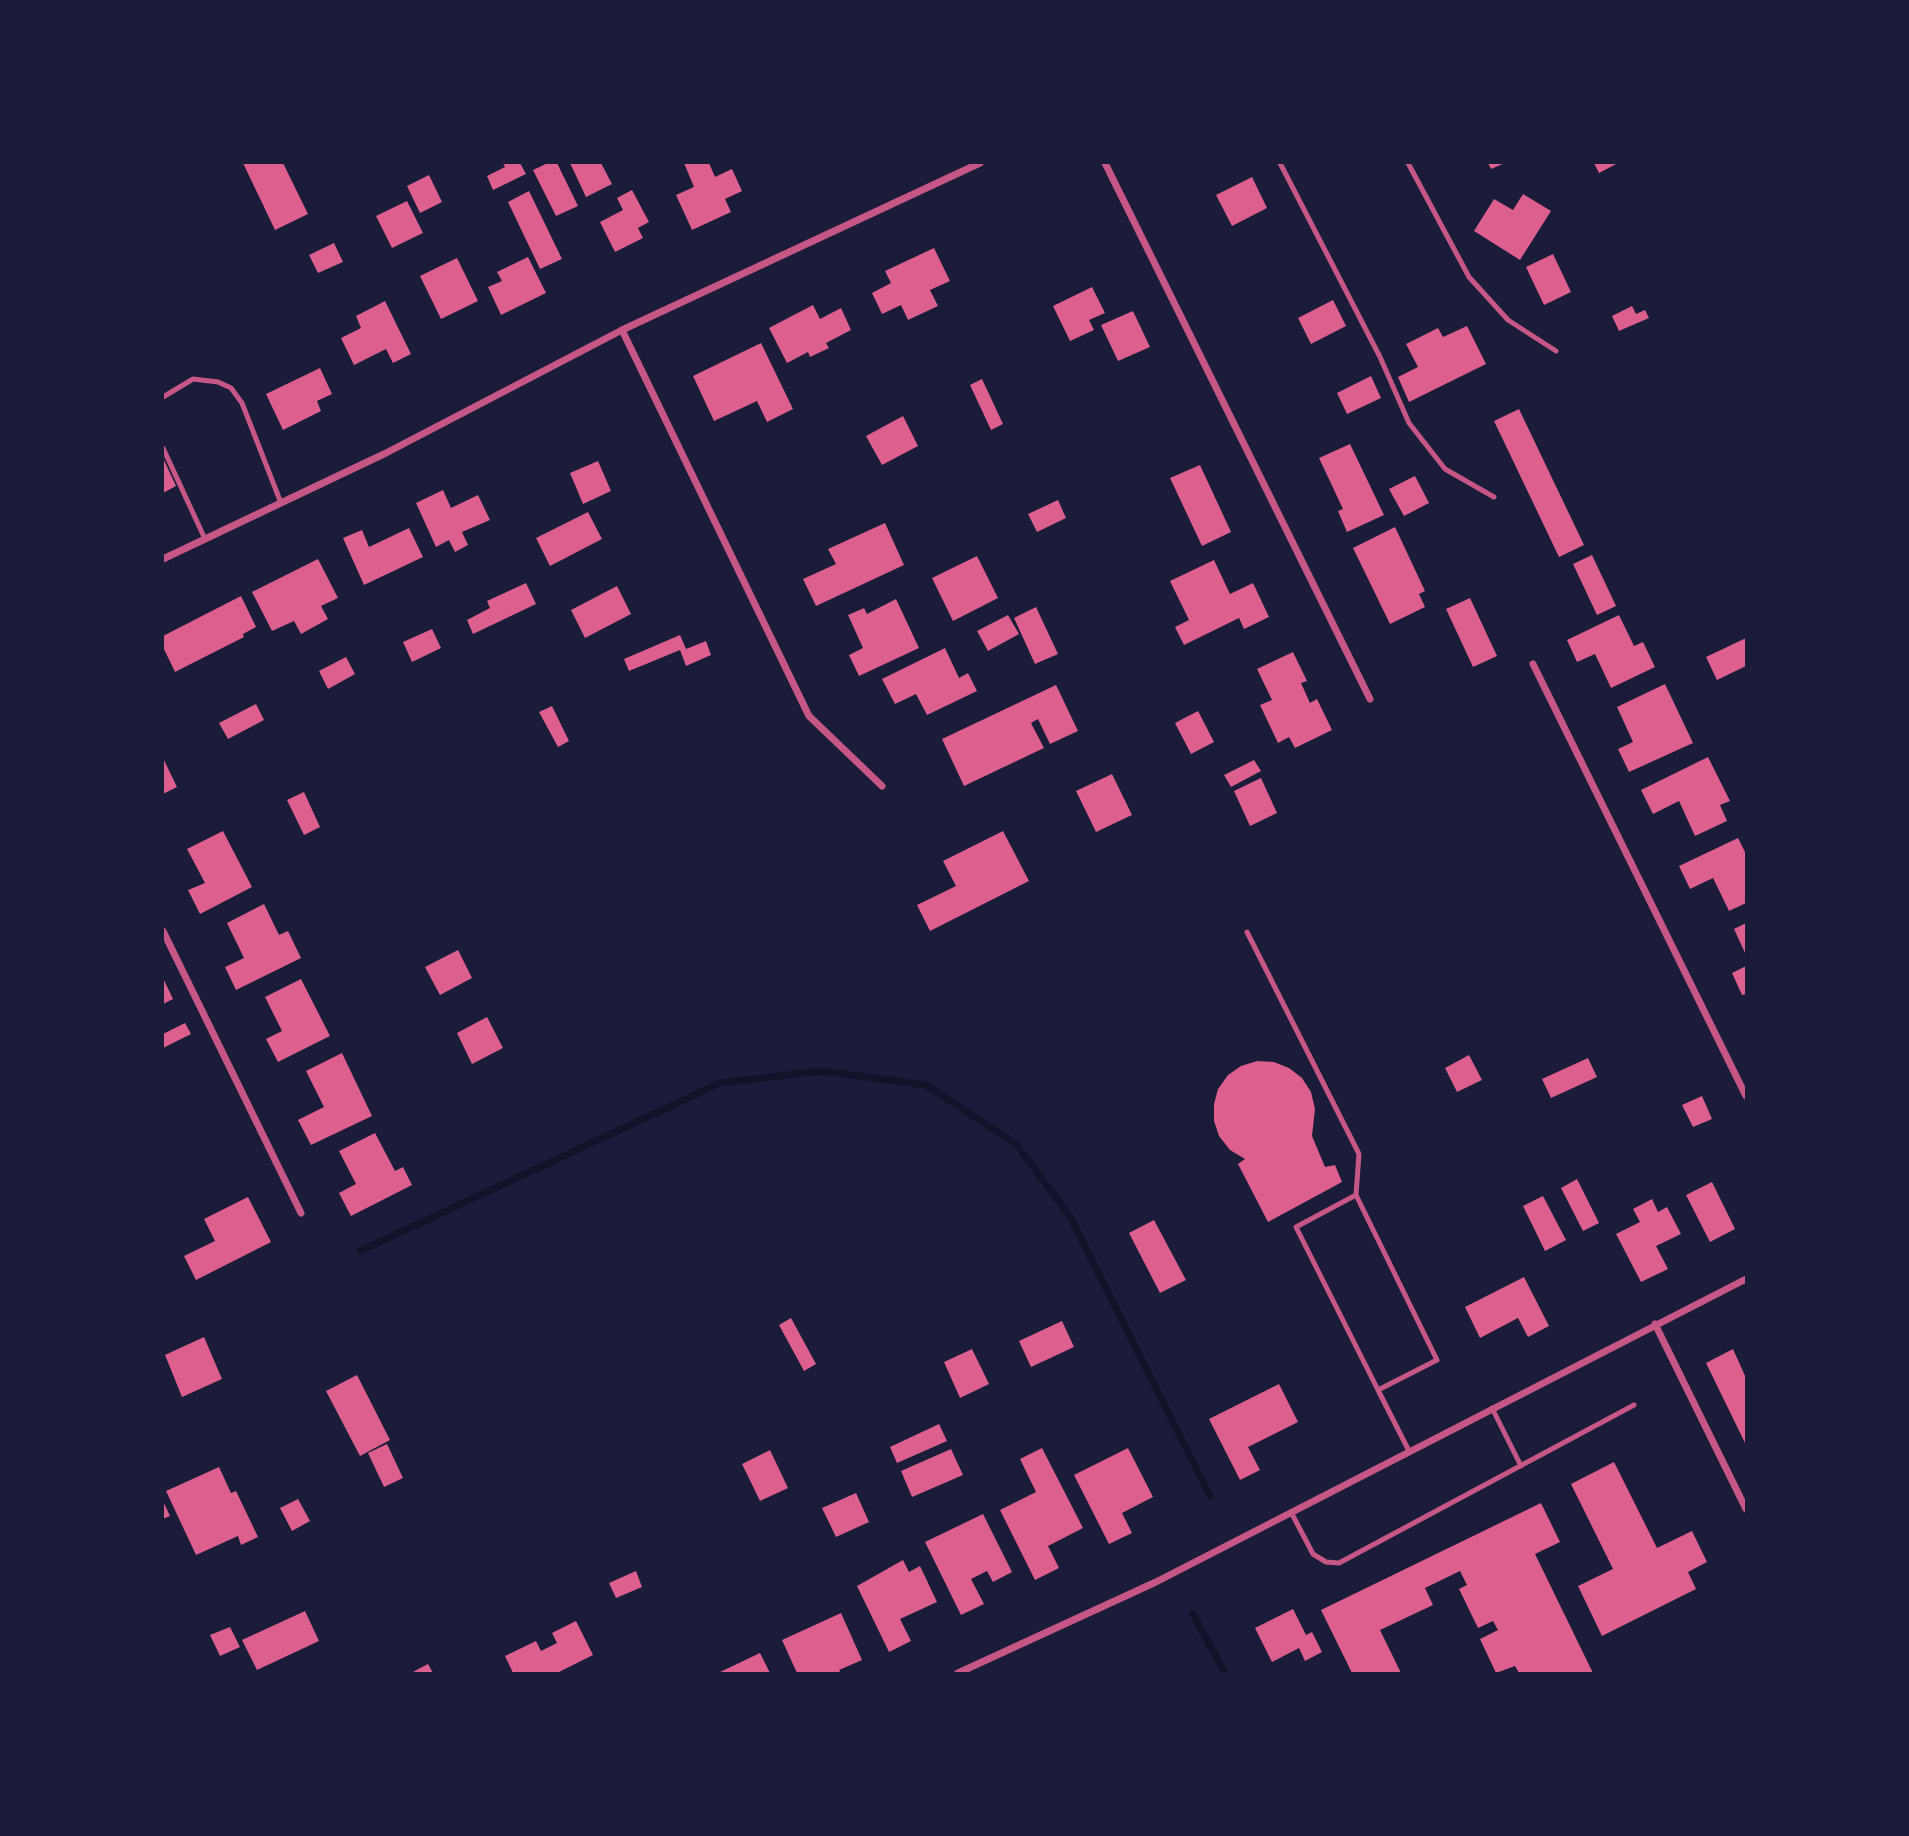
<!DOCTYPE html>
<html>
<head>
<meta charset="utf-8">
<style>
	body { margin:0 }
	#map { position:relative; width:1909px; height:1836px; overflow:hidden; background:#1b1b3a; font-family:"Nunito Sans",sans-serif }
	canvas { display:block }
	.frame { position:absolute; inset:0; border:164px solid #1b1b3a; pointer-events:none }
</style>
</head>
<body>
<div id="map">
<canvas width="1909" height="1836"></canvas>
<div class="frame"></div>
</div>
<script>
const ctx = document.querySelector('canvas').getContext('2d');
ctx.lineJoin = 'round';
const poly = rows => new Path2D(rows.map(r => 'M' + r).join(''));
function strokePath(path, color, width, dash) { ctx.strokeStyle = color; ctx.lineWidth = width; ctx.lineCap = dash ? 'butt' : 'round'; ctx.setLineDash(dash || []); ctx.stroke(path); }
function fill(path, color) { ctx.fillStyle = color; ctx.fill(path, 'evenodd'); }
const stream = poly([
	[360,1251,720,1083,821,1071,926,1085,1016,1144,1069,1215,1210,1496],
	[1193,1614,1225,1673]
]);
const building = poly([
	[243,163,283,163,308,214,275,230],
	[503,163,520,163,526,174,493,190,487,176,505,167],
	[548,163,557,163,578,206,556,216,533,170],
	[570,163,601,163,612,184,586,197],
	[684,163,709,163,715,177,732,169,742,191,725,199,731,212,692,230,676,195,694,187],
	[1488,163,1505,163,1491,169],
	[1594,163,1618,163,1599,173],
	[429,175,442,202,420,213,407,186],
	[1252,177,1267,208,1232,226,1216,195],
	[632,190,649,222,638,228,643,238,615,252,600,222,623,210,617,198],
	[529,191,562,259,540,269,508,202],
	[1523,194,1551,211,1520,260,1474,231,1494,199,1513,210],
	[407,201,423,233,392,248,376,216],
	[334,243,343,262,318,273,309,255],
	[934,248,950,281,930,290,938,306,908,320,901,305,882,314,872,293,891,283,885,271],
	[1553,254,1571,292,1544,305,1526,267],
	[528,257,546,293,501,315,488,287,502,281,497,272],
	[457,258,478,301,441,319,420,276],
	[1092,287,1105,313,1089,320,1094,330,1070,341,1053,306],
	[1333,300,1346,326,1311,344,1298,318],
	[385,301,411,354,393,363,386,349,354,365,341,338,361,328,356,316],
	[813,305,820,319,841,308,851,330,826,343,829,348,810,357,808,352,787,363,769,328],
	[1632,306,1636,314,1645,310,1649,318,1619,331,1612,316],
	[1133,311,1150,347,1118,361,1101,325],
	[1467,326,1486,364,1409,402,1398,377,1418,367,1406,344,1438,328,1443,337],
	[761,343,793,409,767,422,757,401,714,421,693,376],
	[320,368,332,394,317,401,321,411,283,430,266,394],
	[1371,376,1381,398,1347,414,1337,393],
	[982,379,1003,424,991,430,970,385],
	[1519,409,1584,545,1559,557,1494,421],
	[903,416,918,446,882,465,866,436],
	[1350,444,1384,515,1347,532,1338,511,1343,509,1319,458],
	[163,458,176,486,163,493],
	[598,461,611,491,583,504,570,473],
	[1200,465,1231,532,1202,546,1170,478],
	[1415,476,1429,503,1404,516,1389,489],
	[443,490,451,508,478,495,490,520,462,532,468,545,455,552,449,540,436,547,416,503],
	[1058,500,1066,518,1037,532,1028,514],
	[588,512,602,539,550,566,536,538],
	[885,523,904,565,816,606,803,579,836,564,828,549],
	[1395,527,1425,591,1419,594,1425,607,1390,624,1353,548],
	[409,528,423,557,364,585,343,538,362,530,369,547],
	[1592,555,1616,606,1597,615,1573,564],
	[977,556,998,598,953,621,932,578],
	[318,559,338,598,321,606,328,619,301,634,294,621,272,631,252,592],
	[1214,560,1230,594,1253,583,1269,617,1244,629,1239,618,1184,645,1175,627,1189,620,1170,581],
	[526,583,536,604,473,634,467,620,490,608,487,601],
	[617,586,631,614,585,638,571,610],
	[241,596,256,627,243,634,244,637,175,672,163,647,163,636],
	[1470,598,1497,656,1473,667,1446,609],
	[896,599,919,648,859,676,849,655,863,648,848,615,864,608,867,614],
	[1036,607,1058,654,1035,664,1014,618],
	[1008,615,1019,634,988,651,977,631],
	[1619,615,1634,646,1643,642,1655,667,1611,688,1595,654,1577,662,1567,640],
	[432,629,441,648,412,662,403,642],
	[680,635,686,649,706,641,711,655,686,666,680,650,629,671,624,659],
	[1746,638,1746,666,1717,680,1706,657],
	[945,648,959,678,968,673,977,691,927,715,916,694,895,704,882,679],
	[1293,652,1307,681,1301,683,1310,703,1317,699,1332,730,1295,748,1289,737,1278,743,1260,705,1272,700,1257,669],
	[346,657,355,674,328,689,319,671],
	[1665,684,1693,743,1629,772,1618,749,1633,742,1617,707],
	[1056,685,1078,731,1050,744,1038,719,1031,723,1044,748,964,786,942,739],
	[256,704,264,720,228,739,219,723],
	[552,706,569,741,558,747,539,712],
	[1198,711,1214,742,1191,754,1175,723],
	[1708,757,1730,801,1720,805,1727,821,1695,836,1679,801,1653,814,1641,790],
	[163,758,177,787,163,794],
	[1254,760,1261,771,1231,787,1224,775],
	[1112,774,1132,815,1096,832,1076,791],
	[1261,778,1277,813,1250,826,1234,791],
	[304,792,320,827,304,835,287,800],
	[223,831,252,887,200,914,188,890,205,883,187,849],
	[1003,831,1029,881,930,931,917,905,956,886,943,861],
	[1738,838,1746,854,1746,903,1729,911,1713,878,1690,889,1679,866],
	[264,904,279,935,288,931,301,958,236,990,225,967,244,958,227,923],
	[1746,923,1746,955,1734,929],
	[458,950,472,978,440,995,425,967],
	[1746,966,1746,994,1742,995,1732,973],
	[163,978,173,999,163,1004],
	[301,979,330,1036,278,1062,266,1039,282,1031,265,997],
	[487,1017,503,1048,472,1064,457,1033],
	[185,1023,191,1034,163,1048,163,1034],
	[342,1053,372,1116,311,1145,298,1120,324,1107,306,1071],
	[1469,1055,1482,1080,1457,1092,1445,1068],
	[1588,1058,1597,1077,1551,1098,1542,1079],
	[1257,1061,1274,1062,1289,1068,1302,1078,1311,1092,1315,1109,1312,1136,1325,1167,1335,1165,1342,1182,1268,1222,1238,1164,1245,1159,1230,1150,1219,1136,1214,1121,1214,1104,1218,1089,1228,1075,1241,1066],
	[1702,1096,1712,1119,1693,1127,1682,1105],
	[375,1133,395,1171,403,1167,412,1185,351,1216,339,1193,356,1184,339,1151],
	[1577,1179,1599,1223,1583,1231,1561,1188],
	[1712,1182,1735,1229,1710,1242,1686,1195],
	[1543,1196,1566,1240,1545,1251,1523,1206],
	[248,1197,271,1242,196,1280,184,1256,215,1241,204,1219],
	[1652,1199,1658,1212,1667,1207,1681,1234,1656,1246,1668,1269,1641,1282,1616,1234,1640,1222,1633,1209],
	[1154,1220,1186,1280,1160,1293,1129,1233],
	[1524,1277,1549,1326,1528,1337,1518,1318,1480,1338,1465,1307],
	[791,1318,816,1364,804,1371,779,1325],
	[1062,1321,1074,1347,1031,1367,1019,1341],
	[204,1337,222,1379,182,1397,165,1355],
	[972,1349,989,1384,960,1398,944,1362],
	[1733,1349,1746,1378,1746,1445,1706,1363],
	[357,1375,390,1440,360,1456,326,1391],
	[1279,1384,1298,1422,1248,1447,1260,1470,1240,1480,1209,1419],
	[939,1424,947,1441,897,1463,890,1447],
	[387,1444,403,1478,384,1487,368,1453],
	[1042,1448,1083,1528,1048,1546,1059,1568,1035,1580,1000,1510,1036,1492,1020,1459],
	[1128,1448,1153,1497,1122,1513,1132,1533,1109,1544,1074,1475],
	[951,1449,963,1475,912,1497,901,1471],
	[770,1450,788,1488,760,1501,742,1464],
	[1614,1462,1657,1548,1692,1531,1707,1562,1688,1572,1696,1589,1602,1636,1578,1586,1613,1569,1571,1484],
	[219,1467,231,1493,236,1491,258,1537,241,1545,238,1536,196,1555,166,1491],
	[856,1493,869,1522,836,1537,822,1508],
	[298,1499,310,1521,292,1531,280,1508],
	[163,1501,170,1516,163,1519],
	[1541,1503,1560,1542,1535,1554,1593,1673,1519,1673,1515,1666,1496,1673,1480,1639,1498,1630,1493,1621,1478,1628,1459,1589,1467,1585,1460,1571,1425,1588,1433,1605,1380,1630,1401,1673,1352,1673,1321,1610],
	[983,1514,1012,1572,993,1582,987,1571,971,1579,984,1604,961,1615,925,1542],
	[903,1560,909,1572,920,1566,937,1602,900,1619,911,1641,889,1652,857,1586],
	[636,1571,642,1587,616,1598,609,1583],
	[1293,1609,1306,1635,1312,1632,1322,1652,1305,1661,1299,1648,1272,1662,1255,1628],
	[305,1611,319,1641,257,1670,242,1640],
	[841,1613,862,1660,839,1670,841,1673,797,1673,782,1640],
	[576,1621,593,1655,557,1673,513,1673,505,1656,536,1641,541,1651,557,1643,552,1633],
	[230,1627,240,1647,220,1656,210,1635],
	[760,1653,770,1673,718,1673],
	[428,1664,433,1673,411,1673]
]);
const service = poly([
	[1280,163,1380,357,1409,423,1445,469,1494,497],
	[1408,163,1469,277,1508,320,1556,351],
	[163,397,193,379,218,382,231,388,242,403,281,503],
	[163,448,205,539],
	[1247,932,1359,1154,1356,1195,1437,1360,1378,1390,1409,1451],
	[1356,1195,1296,1227,1378,1390],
	[1492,1408,1521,1466],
	[1291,1512,1313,1554,1326,1562,1339,1563,1634,1405]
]);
const minor = poly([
	[1105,163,1370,699],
	[622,330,809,716,882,786],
	[163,559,386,453,622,330,980,163],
	[1533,664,1746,1096],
	[163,931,301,1213],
	[1655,1324,1746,1509],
	[958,1673,1156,1582,1746,1279]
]);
strokePath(stream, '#12122b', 7);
fill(building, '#dd5f8e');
strokePath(service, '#c65784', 5);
strokePath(minor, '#c65784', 7);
</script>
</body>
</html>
